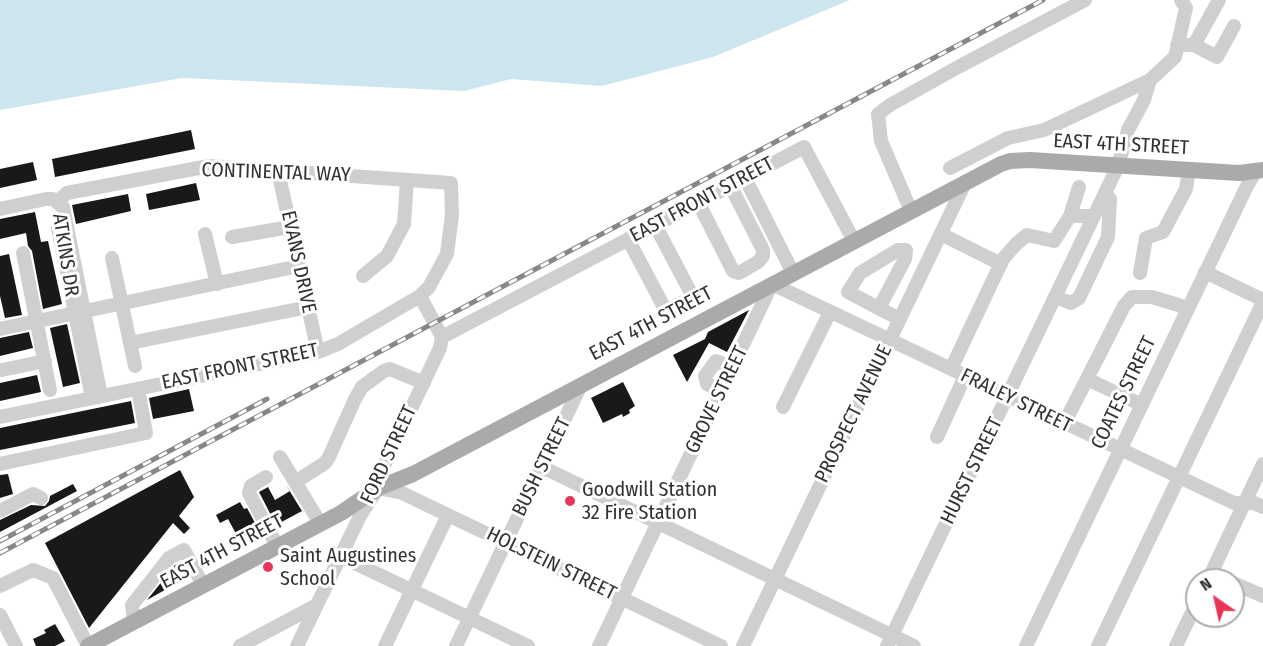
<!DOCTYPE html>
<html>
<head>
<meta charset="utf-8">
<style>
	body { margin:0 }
	#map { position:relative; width:1263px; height:646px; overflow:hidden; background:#fff; font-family:"Fira Sans Condensed",sans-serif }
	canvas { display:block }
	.north { position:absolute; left:1185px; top:568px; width:60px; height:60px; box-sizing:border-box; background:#fff; border:2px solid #adadad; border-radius:50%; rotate:326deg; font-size:16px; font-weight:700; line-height:24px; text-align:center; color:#323232 }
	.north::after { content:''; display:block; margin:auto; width:21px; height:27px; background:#e73558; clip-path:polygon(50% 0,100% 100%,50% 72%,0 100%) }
</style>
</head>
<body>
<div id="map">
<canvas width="1263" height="646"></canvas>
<div class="north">N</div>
</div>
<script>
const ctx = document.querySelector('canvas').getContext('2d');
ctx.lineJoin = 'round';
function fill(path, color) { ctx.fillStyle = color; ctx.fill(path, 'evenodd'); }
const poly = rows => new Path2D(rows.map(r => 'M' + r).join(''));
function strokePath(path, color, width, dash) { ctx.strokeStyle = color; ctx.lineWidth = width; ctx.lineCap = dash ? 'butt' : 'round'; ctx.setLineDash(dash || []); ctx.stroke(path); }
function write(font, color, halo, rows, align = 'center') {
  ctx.font = font + ' "Fira Sans Condensed",sans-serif'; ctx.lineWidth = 6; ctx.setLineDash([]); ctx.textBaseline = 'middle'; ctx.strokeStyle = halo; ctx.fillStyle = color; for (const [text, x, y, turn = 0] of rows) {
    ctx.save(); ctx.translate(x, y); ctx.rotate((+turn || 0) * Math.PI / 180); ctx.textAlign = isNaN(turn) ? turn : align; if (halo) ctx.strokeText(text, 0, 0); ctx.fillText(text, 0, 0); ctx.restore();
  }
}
const water = poly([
	[0,0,850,0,713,57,602,86,511,79,464,91,182,78,0,110]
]);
const building = poly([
	[191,130,195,149,55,177,52,159],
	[33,162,37,180,0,188,0,169],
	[196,183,200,200,149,210,146,194],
	[128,194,131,211,76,224,72,205],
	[35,212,41,242,48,241,62,304,43,309,32,251,28,246,26,233,0,239,0,219],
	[9,254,22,315,5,318,0,296,0,256],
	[749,310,727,352,709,343,687,382,673,355,705,339,708,332],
	[67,324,80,383,63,387,50,328],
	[29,332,33,348,0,356,0,338],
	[37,375,41,392,0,401,0,383],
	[623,382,635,406,629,410,630,413,623,417,622,414,603,423,591,398],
	[189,389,194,411,153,419,149,398],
	[131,401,135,423,0,450,0,428],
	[180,470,194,497,179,516,190,528,184,534,173,523,89,628,45,543],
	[8,474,13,494,0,498,0,475],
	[73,484,77,491,0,532,0,520,31,505,45,506,49,501,50,496],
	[286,485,302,511,276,525,259,492,268,487,275,500,290,491],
	[240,502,244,509,247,508,260,532,241,543,228,519,220,523,216,515],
	[179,563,188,577,147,600,175,565],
	[55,624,65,641,55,646,36,646,33,639,46,633,44,630]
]);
const minor = poly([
	[1177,45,1194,45,1219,0],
	[1194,45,1217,57,1234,26],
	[1150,80,1175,57,1186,8,1181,0],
	[278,171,318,352],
	[745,178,793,273],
	[698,202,733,271,739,273,758,262,763,256,763,250,730,185],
	[0,209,46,199,53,199,63,207,101,396],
	[911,211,881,141,878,114,890,105,960,66,1085,0],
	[1070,216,1079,187],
	[58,228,92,398],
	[205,234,217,284],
	[941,234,1001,264],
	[232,237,290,227],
	[628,239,666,311,693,297,655,225],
	[23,253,50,390],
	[112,258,135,366],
	[1205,272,1263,300],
	[1140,273,1146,238,1163,232,1186,189,1189,170],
	[363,276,387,256,404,224,407,180],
	[1055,297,1071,303,1079,298,1108,237,1110,199,1105,193],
	[879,308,905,259,906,250,898,250,860,273,848,292,884,311,900,319],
	[0,329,299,266],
	[442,337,804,147,854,241],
	[130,343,308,307],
	[951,369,1003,259,1016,244,1027,235,1054,241,1070,216,1094,216],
	[2,370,45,361],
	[1087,379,1142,405],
	[721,391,707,384,705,376,716,361,732,367],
	[783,407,830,312],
	[0,417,318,352,338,344,420,296,429,287,447,254,452,215,451,183,209,166,67,193,57,202],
	[1064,424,1124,306,1132,297,1152,297,1188,308],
	[937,437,965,376],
	[280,457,320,523],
	[0,464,146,433,138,389],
	[542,467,914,646],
	[266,477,251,486,249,493,277,546],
	[303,477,325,463,329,457,355,399,362,387,384,371,390,369,424,383],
	[378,488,402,493,721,646],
	[0,511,33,494,41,498],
	[340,556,528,646],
	[1208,580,1263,464],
	[1233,583,1263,596],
	[0,586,33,570,53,578,88,646],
	[0,615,16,646],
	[134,622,132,605,169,558,184,550,203,585],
	[240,646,317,605],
	[297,646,360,516,378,488,379,476,440,348,442,337,420,296],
	[385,646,448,515],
	[456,646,581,385],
	[599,646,772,284,1234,503,1254,503,1263,507],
	[743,646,966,181],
	[887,646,1118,166,1128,130,1144,100,1150,80,1044,130,1008,138,950,168],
	[1026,646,1247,186,1256,171],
	[1098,646,1263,302],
	[1176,646,1197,602]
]);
const major = poly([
	[88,646,341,513,378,488,413,474,1001,164,1010,161,1030,160,1239,173,1263,170]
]);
const rail = poly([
	[0,541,267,399],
	[0,553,1043,0]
]);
const markers = [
	[570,501,6,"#e73558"],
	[268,567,6,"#e73558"]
];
const streetNames = [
	["EAST 4TH STREET",1121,145,3],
	["CONTINENTAL WAY",276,173,2],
	["EAST FRONT STREET",702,200,-28],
	["ATKINS DR",65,255,81],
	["EVANS DRIVE",298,262,78],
	["EAST 4TH STREET",651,324,-28],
	["EAST FRONT STREET",240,367,-12],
	["COATES STREET",1124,393,-64],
	["GROVE STREET",717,400,-64],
	["FRALEY STREET",1016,401,26],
	["PROSPECT AVENUE",854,414,-64],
	["FORD STREET",389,455,-65],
	["BUSH STREET",542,467,-64],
	["HURST STREET",972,471,-64],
	["EAST 4TH STREET",222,552,-28],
	["HOLSTEIN STREET",551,564,26]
];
const poiNames = [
	["Goodwill Station",582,490],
	["32 Fire Station",582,513],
	["Saint Augustines",280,556],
	["School",280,579]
];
fill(water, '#cde5ee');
fill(building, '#191919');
strokePath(minor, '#cfcfcf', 14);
strokePath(major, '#aaa', 16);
strokePath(rail, '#878787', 5);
strokePath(rail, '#fff', 3, [9]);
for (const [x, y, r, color] of markers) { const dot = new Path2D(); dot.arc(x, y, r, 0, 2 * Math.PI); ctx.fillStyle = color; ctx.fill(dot); strokePath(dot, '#fff', 2); }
write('20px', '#323232', '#fff', streetNames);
write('20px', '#323232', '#fff', poiNames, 'left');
</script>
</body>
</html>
